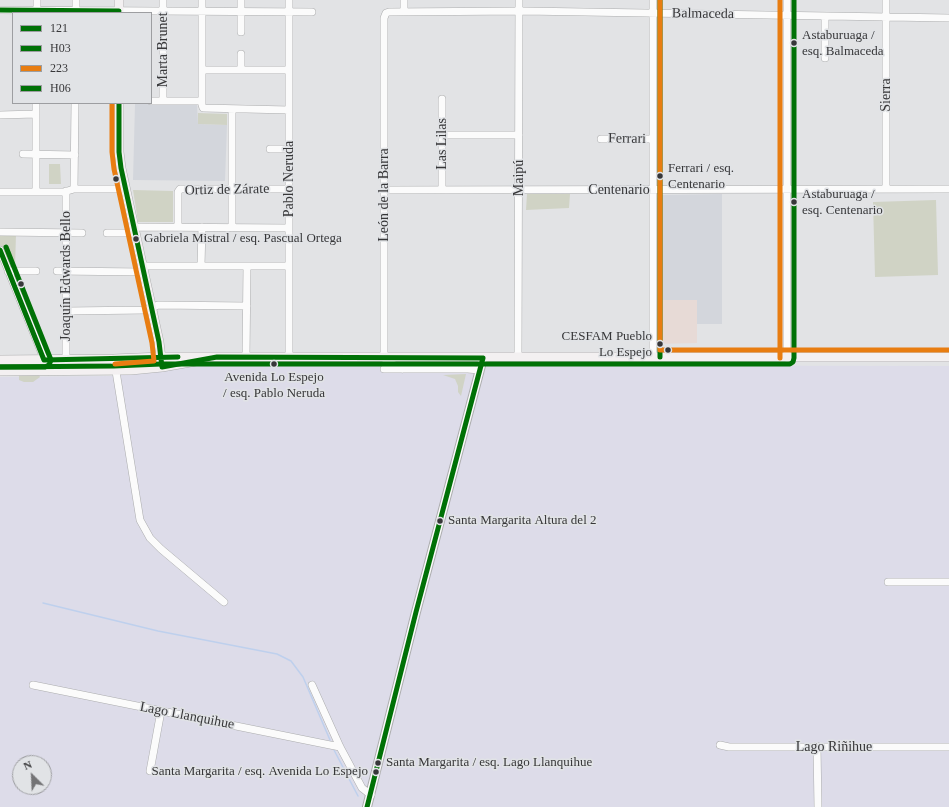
<!DOCTYPE html>
<html>
<head>
<meta charset="utf-8">
<style>
	body { margin:0 }
	#map { position:relative; width:949px; height:807px; overflow:hidden; background:#e2e3e5; font-family:"Times New Roman",serif }
	canvas { display:block }
	.legend { position:absolute; left:12px; top:12px; width:140px; height:92px; box-sizing:border-box; background:#e1e3e6; border:1px solid #9d9ea1; margin:0; padding:5px 7px; list-style:none; font-size:12px; color:#373739 }
	.legend li { display:flex; align-items:center; gap:8px; height:20px }
	.legend b { width:20px; border:1px solid #9d9ea1 }
	.north { position:absolute; left:12px; top:755px; width:40px; height:40px; box-sizing:border-box; background:#e1e3e6; border:1px solid #9d9ea1; border-radius:50%; rotate:336deg; font-size:11px; font-weight:700; line-height:16px; text-align:center; color:#373739 }
	.north::after { content:''; display:block; margin:auto; width:14px; height:18px; background:#737375; clip-path:polygon(50% 0,100% 100%,50% 72%,0 100%) }
</style>
</head>
<body>
<div id="map">
<canvas width="949" height="807"></canvas>
<ul class="legend">
<li><b style="height:5px;background:#007106"></b>121</li>
<li><b style="height:5px;background:#007106"></b>H03</li>
<li><b style="height:5px;background:#e87d11"></b>223</li>
<li><b style="height:5px;background:#007106"></b>H06</li>
</ul>
<div class="north">N</div>
</div>
<script>
const ctx = document.querySelector('canvas').getContext('2d');
ctx.lineJoin = 'round';
function fill(path, color) { ctx.fillStyle = color; ctx.fill(path, 'evenodd'); }
const poly = rows => new Path2D(rows.map(r => 'M' + r).join(''));
function strokePath(path, color, width, dash) { ctx.strokeStyle = color; ctx.lineWidth = width; ctx.lineCap = dash ? 'butt' : 'round'; ctx.setLineDash(dash || []); ctx.stroke(path); }
function write(font, color, halo, rows, align = 'center') {
  ctx.font = font + ' "Times New Roman",serif'; ctx.lineWidth = 3; ctx.setLineDash([]); ctx.textBaseline = 'middle'; ctx.strokeStyle = halo; ctx.fillStyle = color; for (const [text, x, y, turn = 0] of rows) {
    ctx.save(); ctx.translate(x, y); ctx.rotate((+turn || 0) * Math.PI / 180); ctx.textAlign = isNaN(turn) ? turn : align; if (halo) ctx.strokeText(text, 0, 0); ctx.fillText(text, 0, 0); ctx.restore();
  }
}
const built = poly([
	[135,104,197,104,198,124,227,125,225,181,133,180],
	[722,194,722,324,697,324,697,300,657,300,657,198,660,195]
]);
const industrial = poly([
	[198,365,949,366,949,807,0,807,0,377,114,376],
	[20,763,44,763,44,787,20,787]
]);
const medical = poly([
	[657,300,697,300,697,343,657,344]
]);
const green = poly([
	[198,113,227,114,227,125,198,124],
	[49,164,60,164,61,184,49,184],
	[133,190,173,191,173,222,138,222],
	[527,194,570,194,569,208,526,210],
	[936,200,938,275,875,277,873,202],
	[0,234,16,234,15,268,10,268,0,245],
	[466,374,461,396,458,392,458,386,455,379,443,375],
	[19,375,39,375,40,377,33,382,24,382,19,380]
]);
const stream = poly([
	[43,603,158,631,277,654,291,661,303,677,330,740],
	[334,750,358,796]
]);
const minor = poly([
	[202,0,202,105,203,108,289,110],
	[289,0,289,357],
	[404,0,404,12],
	[886,0,886,189],
	[0,10,312,12],
	[37,13,37,0],
	[76,13,76,0],
	[241,32,241,0],
	[241,54,241,70],
	[825,58,825,16],
	[202,70,289,70],
	[442,99,442,190],
	[151,101,202,101],
	[163,101,163,0],
	[232,109,232,228],
	[0,115,36,114],
	[442,135,519,135],
	[601,139,653,139],
	[270,149,289,149],
	[23,154,75,155],
	[74,189,75,103],
	[385,190,949,189],
	[0,192,64,192,74,189,125,189],
	[36,192,36,103],
	[133,227,289,228],
	[178,227,178,192,180,189,289,189],
	[0,232,82,233],
	[107,233,135,233],
	[0,250,49,371],
	[142,266,289,266],
	[201,266,202,227],
	[8,271,36,271],
	[57,271,143,272],
	[67,311,146,310,158,305,247,306],
	[246,357,247,266],
	[518,357,519,0],
	[653,357,653,0],
	[787,358,787,0],
	[114,359,140,520,150,538,161,549,224,602],
	[66,360,66,191],
	[384,369,468,369,479,370],
	[402,369,387,361,384,358,384,18,386,13,389,12,524,11,949,18],
	[888,582,949,582],
	[33,685,340,747],
	[312,685,340,747,362,788,371,795],
	[720,745,729,747,949,747],
	[817,746,818,807],
	[150,771,161,711]
]);
const tertiary = poly([
	[367,807,416,612,483,358]
]);
const secondary = poly([
	[119,0,119,13],
	[119,103,119,152,121,168,159,342,162,367],
	[0,360,114,359,161,357,949,357],
	[0,371,131,370,162,367,196,361]
]);
const bus1 = poly([
	[0,10,119,11],
	[119,103,119,152,121,168,159,342,162,367,217,357,483,358],
	[0,250,44,360,178,357],
	[367,807,416,612,483,358]
]);
const bus2 = poly([
	[660,0,660,357],
	[0,367,114,366,161,364,790,364,793,362,794,358,794,0]
]);
const bus3 = poly([
	[660,0,660,350,949,350],
	[780,0,780,358],
	[112,103,112,152,114,169,152,343,154,361,115,364]
]);
const bus4 = poly([
	[0,367,45,367,49,365,51,360,6,247]
]);
const markers = [
	[794,43,3.5,"#373739"],
	[660,176,3.5,"#373739"],
	[116,179,3.5,"#373739"],
	[794,202,3.5,"#373739"],
	[136,239,3.5,"#373739"],
	[21,284,3.5,"#373739"],
	[660,344,3.5,"#373739"],
	[668,350,3.5,"#373739"],
	[274,364,3.5,"#373739"],
	[440,521,3.5,"#373739"],
	[378,763,3.5,"#373739"],
	[376,772,3.5,"#373739"]
];
const busNames = [
	["Astaburuaga /",802,36],
	["esq. Balmaceda",802,52],
	["Ferrari / esq.",668,169],
	["Centenario",668,185],
	["Astaburuaga /",802,195],
	["esq. Centenario",802,211],
	["Gabriela Mistral / esq. Pascual Ortega",144,239],
	["CESFAM Pueblo",652,337,"right"],
	["Lo Espejo",652,353,"right"],
	["Avenida Lo Espejo",274,378,"center"],
	["/ esq. Pablo Neruda",274,394,"center"],
	["Santa Margarita Altura del 2",448,521],
	["Santa Margarita / esq. Lago Llanquihue",386,763],
	["Santa Margarita / esq. Avenida Lo Espejo",368,772,"right"]
];
const streetNames = [
	["Balmaceda",703,14,1],
	["Marta Brunet",163,50,-90],
	["Sierra",886,95,-90],
	["Ferrari",627,139,1],
	["Las Lilas",442,144,-90],
	["Maipú",519,178,-90],
	["Pablo Neruda",289,179,-90],
	["Ortiz de Zárate",227,190,-1],
	["Centenario",619,190],
	["León de la Barra",384,195,-90],
	["Joaquín Edwards Bello",66,276,-90],
	["Lago Llanquihue",187,716,11],
	["Lago Riñihue",834,747]
];
fill(built, '#d3d6dc');
fill(industrial, '#dddce9');
fill(medical, '#e7dad6');
fill(green, '#d0d3c5');
strokePath(stream, '#bed0ed', 1.5);
strokePath(minor, '#acadae', 8);
strokePath(tertiary, '#acadae', 10);
strokePath(secondary, '#acadae', 10);
strokePath(minor, '#fbfbfb', 7);
strokePath(tertiary, '#fbfbfb', 8);
strokePath(secondary, '#f3f0f1', 9);
strokePath(bus1, '#007106', 5);
strokePath(bus2, '#007106', 5);
strokePath(bus3, '#e87d11', 5);
strokePath(bus4, '#007106', 5);
for (const [x, y, r, color] of markers) { const dot = new Path2D(); dot.arc(x, y, r, 0, 2 * Math.PI); ctx.fillStyle = color; ctx.fill(dot); strokePath(dot, '#e1e3e6', 1.5); }
write('13px', '#373739', '#e1e3e6', busNames, 'left');
write('14px', '#373739', '#e1e3e6', streetNames);
</script>
</body>
</html>
